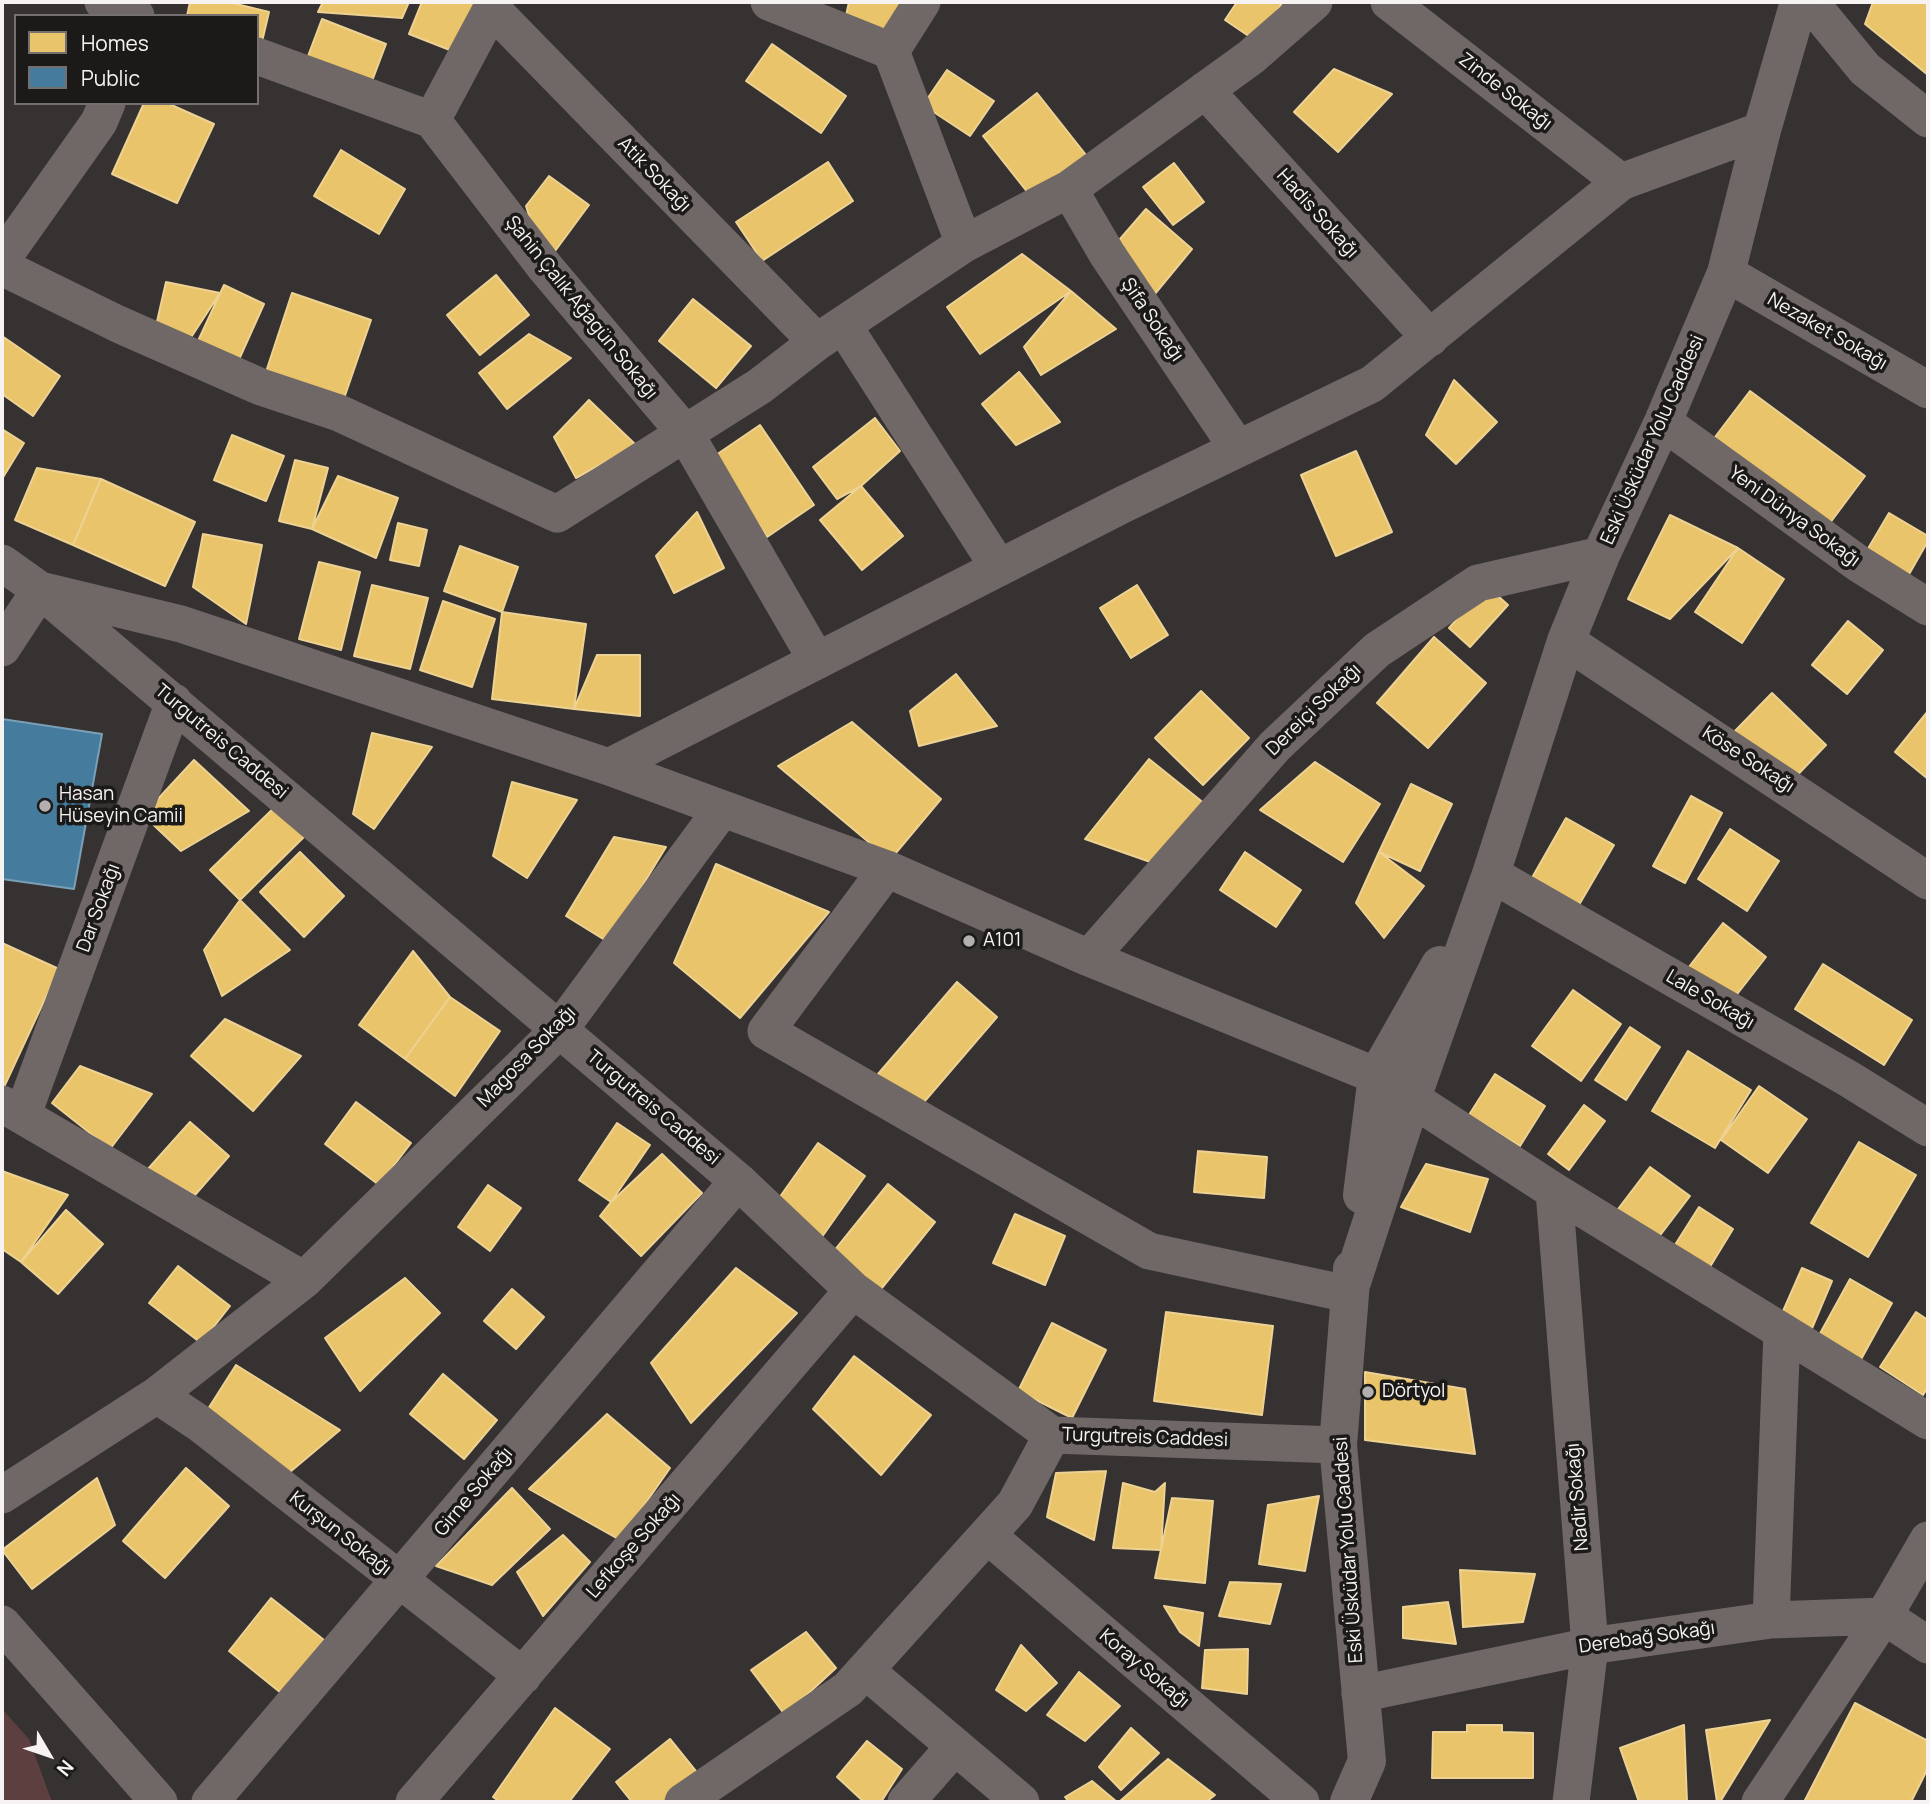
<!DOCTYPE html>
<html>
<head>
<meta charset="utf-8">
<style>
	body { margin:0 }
	#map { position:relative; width:1930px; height:1804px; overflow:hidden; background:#363232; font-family:Manrope,sans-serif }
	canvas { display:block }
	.frame { position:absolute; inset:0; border:4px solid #f7f3f3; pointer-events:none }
	.legend { position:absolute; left:14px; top:14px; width:245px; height:91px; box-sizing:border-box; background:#1c1919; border:2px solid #747070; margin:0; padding:9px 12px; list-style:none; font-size:21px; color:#f7f3f3 }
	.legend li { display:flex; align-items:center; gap:14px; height:35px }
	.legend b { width:35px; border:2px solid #747070 }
	.north { position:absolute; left:14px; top:1720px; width:70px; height:70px; -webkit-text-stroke:5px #1c1919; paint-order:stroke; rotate:129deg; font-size:19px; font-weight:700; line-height:28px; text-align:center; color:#f7f3f3 }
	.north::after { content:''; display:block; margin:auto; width:24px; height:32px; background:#f7f3f3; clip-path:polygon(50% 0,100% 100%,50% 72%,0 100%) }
</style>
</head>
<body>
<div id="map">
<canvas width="1930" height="1804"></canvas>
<div class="frame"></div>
<ul class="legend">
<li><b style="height:19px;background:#e9c46a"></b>Homes</li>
<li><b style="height:19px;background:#457b9d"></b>Public</li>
</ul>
<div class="north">N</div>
</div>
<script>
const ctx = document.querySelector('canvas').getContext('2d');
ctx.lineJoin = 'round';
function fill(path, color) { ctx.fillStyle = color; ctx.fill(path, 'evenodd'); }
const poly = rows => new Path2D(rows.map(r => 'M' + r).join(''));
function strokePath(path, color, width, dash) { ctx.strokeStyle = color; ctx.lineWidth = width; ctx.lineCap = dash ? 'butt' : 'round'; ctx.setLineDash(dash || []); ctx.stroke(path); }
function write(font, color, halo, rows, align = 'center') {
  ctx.font = font + ' Manrope,sans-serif'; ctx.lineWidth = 7; ctx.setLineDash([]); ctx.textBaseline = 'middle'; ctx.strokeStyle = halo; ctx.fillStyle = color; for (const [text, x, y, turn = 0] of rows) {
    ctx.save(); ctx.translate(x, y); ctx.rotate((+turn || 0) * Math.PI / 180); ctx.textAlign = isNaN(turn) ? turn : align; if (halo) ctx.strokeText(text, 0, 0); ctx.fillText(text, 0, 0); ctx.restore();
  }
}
const green = poly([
	[2,1709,29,1739,52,1802,2,1802]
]);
const homes = poly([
	[190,2,228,2,269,12,261,46,257,45,257,16,187,16,190,2],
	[323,2,409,2,402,18,318,12,323,2],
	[422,2,481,2,460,54,409,34,422,2],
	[849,2,905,2,886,31,845,20,849,2],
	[1237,2,1283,2,1256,41,1225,20,1237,2],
	[1873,2,1928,2,1928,75,1865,24,1873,2],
	[322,19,386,44,369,89,305,64,322,19],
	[772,44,846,96,821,133,746,81,772,44],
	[1334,69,1392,94,1338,152,1294,112,1334,69],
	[947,70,994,101,970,136,923,105,947,70],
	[1037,93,1086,155,1032,198,983,136,1037,93],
	[144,103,167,103,214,124,177,203,112,174,144,103],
	[341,150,405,189,379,234,314,196,341,150],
	[828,162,853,201,762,261,736,222,828,162],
	[1174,163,1204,202,1173,225,1143,187,1174,163],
	[549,176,589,205,544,266,526,206,549,176],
	[1146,209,1192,249,1154,295,1107,254,1146,209],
	[1022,254,1071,291,980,354,947,307,1022,254],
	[496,275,529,315,480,355,447,315,496,275],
	[166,282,220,293,186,345,156,326,166,282],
	[224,285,264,304,237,364,191,356,224,285],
	[1071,291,1116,329,1041,375,1024,347,1071,291],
	[292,293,371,320,339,413,261,387,292,293],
	[693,299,751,346,716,388,659,341,693,299],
	[529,334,571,358,507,409,479,373,529,334],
	[2,336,60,376,33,416,2,394,2,336],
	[1019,372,1060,422,1016,445,982,404,1019,372],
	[1454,380,1497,422,1456,464,1426,435,1454,380],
	[1750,391,1865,476,1827,527,1712,441,1750,391],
	[589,400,636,445,576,478,554,437,589,400],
	[875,418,900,451,861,486,837,499,813,467,875,418],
	[760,425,814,505,767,537,713,457,760,425],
	[2,429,24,443,2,479,2,429],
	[232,435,284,456,266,501,214,480,232,435],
	[1356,451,1392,532,1336,556,1301,475,1356,451],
	[295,460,328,468,312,529,279,521,295,460],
	[37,468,101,479,73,545,15,520,37,468],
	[338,476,398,498,376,558,312,529,338,476],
	[101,479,195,522,165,586,73,545,101,479],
	[861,486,903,536,862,570,820,520,861,486],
	[697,512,724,568,674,593,656,556,697,512],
	[1889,513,1928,536,1928,541,1908,576,1866,552,1889,513],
	[1670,515,1738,548,1670,619,1628,599,1670,515],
	[398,523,427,530,419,566,390,560,398,523],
	[203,534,262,545,246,624,193,587,203,534],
	[460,546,518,567,502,612,444,591,460,546],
	[1738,548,1784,579,1742,643,1695,612,1738,548],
	[319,562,360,572,341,650,299,639,319,562],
	[372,585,428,598,410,669,354,656,372,585],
	[1137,585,1168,635,1131,658,1100,608,1137,585],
	[1487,586,1508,605,1470,647,1449,628,1487,586],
	[443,601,495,619,472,687,420,670,443,601],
	[502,612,586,624,574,709,492,699,502,612],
	[1848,621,1883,650,1847,694,1812,665,1848,621],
	[1434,637,1486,683,1428,748,1377,703,1434,637],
	[597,655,640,655,640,716,574,709,597,655],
	[956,674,997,726,919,746,910,711,956,674],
	[1201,691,1249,738,1203,785,1155,738,1201,691],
	[1772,693,1826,745,1787,786,1732,734,1772,693],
	[1928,711,1928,779,1895,752,1928,711],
	[852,722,941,799,890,860,778,766,852,722],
	[372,733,432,747,374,829,353,814,372,733],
	[1149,759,1205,804,1156,864,1085,839,1149,759],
	[194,760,249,811,181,851,143,815,194,760],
	[1315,762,1380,804,1343,862,1260,810,1315,762],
	[512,782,577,800,527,878,493,856,512,782],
	[1411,784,1452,804,1420,871,1379,852,1411,784],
	[1691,796,1722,813,1685,883,1653,866,1691,796],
	[280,802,309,832,240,900,210,870,280,802],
	[1566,818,1614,845,1576,910,1529,883,1566,818],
	[1730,829,1779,861,1747,911,1698,879,1730,829],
	[614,837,666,847,608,942,566,916,614,837],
	[300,852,344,896,304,937,260,892,300,852],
	[1245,852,1301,890,1276,927,1220,890,1245,852],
	[1379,852,1424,886,1384,938,1356,903,1379,852],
	[716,864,829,912,740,1018,674,963,716,864],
	[240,900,290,950,222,996,204,950,240,900],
	[1723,923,1766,957,1731,1002,1678,981,1723,923],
	[2,943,59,969,4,1087,2,1086,2,943],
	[413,951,450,997,405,1059,359,1025,413,951],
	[1823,964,1912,1020,1884,1065,1795,1009,1823,964],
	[957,982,997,1017,918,1109,878,1074,957,982],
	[1573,990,1621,1024,1581,1081,1532,1046,1573,990],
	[450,997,500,1031,455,1096,405,1059,450,997],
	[225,1019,301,1056,253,1111,191,1056,225,1019],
	[1630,1027,1660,1047,1626,1100,1595,1080,1630,1027],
	[1688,1051,1751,1090,1715,1148,1652,1111,1688,1051],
	[80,1066,152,1094,110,1149,52,1103,80,1066],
	[1495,1074,1545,1106,1520,1146,1469,1115,1495,1074],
	[1759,1086,1807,1119,1768,1173,1721,1140,1759,1086],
	[356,1102,411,1143,379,1185,325,1144,356,1102],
	[1584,1105,1605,1121,1569,1170,1548,1154,1584,1105],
	[190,1122,229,1156,195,1195,147,1170,190,1122],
	[617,1123,650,1145,611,1202,579,1180,617,1123],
	[1859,1142,1916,1175,1868,1257,1811,1223,1859,1142],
	[818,1143,865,1176,819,1241,772,1208,818,1143],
	[1198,1151,1267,1157,1264,1198,1194,1192,1198,1151],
	[662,1154,702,1193,641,1256,600,1216,611,1202,662,1154],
	[1426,1164,1488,1179,1470,1232,1401,1207,1426,1164],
	[1650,1167,1690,1196,1655,1242,1615,1213,1650,1167],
	[2,1171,68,1195,21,1262,2,1249,2,1171],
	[888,1184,935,1222,877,1294,830,1256,888,1184],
	[488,1185,521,1208,490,1251,458,1227,488,1185],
	[1699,1207,1733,1229,1708,1270,1673,1248,1699,1207],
	[66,1210,103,1244,58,1294,21,1262,66,1210],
	[1015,1214,1065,1236,1045,1285,993,1263,1015,1214],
	[178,1266,230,1306,201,1343,149,1303,178,1266],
	[736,1268,797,1313,691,1423,651,1363,736,1268],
	[1802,1268,1832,1281,1810,1333,1776,1327,1802,1268],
	[405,1278,440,1313,360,1391,325,1338,405,1278],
	[1850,1279,1892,1303,1859,1363,1817,1339,1850,1279],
	[512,1289,544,1317,516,1349,484,1321,512,1289],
	[1166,1312,1273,1326,1262,1415,1154,1401,1166,1312],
	[1916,1312,1928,1320,1928,1387,1923,1395,1880,1367,1916,1312],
	[1052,1323,1106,1350,1072,1418,1018,1391,1052,1323],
	[854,1356,931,1415,881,1475,813,1409,854,1356],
	[236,1365,340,1430,284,1477,199,1423,236,1365],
	[1365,1372,1465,1389,1475,1454,1365,1440,1365,1372],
	[443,1374,497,1420,464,1459,410,1414,443,1374],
	[607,1414,670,1468,620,1540,529,1489,607,1414],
	[186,1468,229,1506,165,1578,123,1541,186,1468],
	[1106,1471,1094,1540,1047,1517,1056,1473,1106,1471],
	[97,1478,115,1525,32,1589,2,1550,97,1478],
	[1123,1483,1155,1492,1165,1483,1161,1550,1113,1548,1123,1483],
	[512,1488,550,1529,492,1585,436,1566,512,1488],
	[1319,1496,1305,1571,1259,1564,1268,1505,1319,1496],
	[1172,1498,1213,1501,1205,1583,1155,1578,1172,1498],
	[563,1535,590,1562,543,1616,517,1572,563,1535],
	[1460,1570,1535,1574,1523,1622,1463,1627,1460,1570],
	[1230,1582,1281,1584,1270,1624,1219,1616,1230,1582],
	[271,1598,324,1640,281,1693,229,1651,271,1598],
	[1448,1602,1456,1644,1403,1638,1403,1607,1448,1602],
	[1164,1606,1203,1613,1199,1646,1180,1632,1164,1606],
	[806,1632,836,1668,785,1715,751,1670,806,1632],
	[1021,1645,1057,1683,1026,1711,996,1690,1021,1645],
	[1248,1649,1247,1694,1202,1688,1205,1650,1248,1649],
	[1079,1672,1120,1706,1085,1741,1047,1715,1079,1672],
	[1855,1703,1928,1741,1928,1768,1911,1802,1804,1802,1855,1703],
	[555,1708,610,1749,569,1802,500,1802,493,1797,555,1708],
	[1770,1720,1720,1802,1717,1802,1706,1730,1770,1720],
	[1467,1725,1502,1725,1502,1732,1533,1733,1533,1778,1432,1778,1433,1732,1467,1732,1467,1725],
	[1684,1725,1687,1802,1639,1802,1620,1748,1684,1725],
	[1131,1728,1159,1753,1121,1790,1099,1767,1131,1728],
	[670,1739,699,1775,666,1802,632,1802,616,1782,670,1739],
	[867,1741,902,1769,881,1802,864,1802,837,1777,867,1741],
	[1168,1759,1215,1795,1206,1802,1119,1802,1168,1759],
	[1092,1781,1117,1802,1069,1802,1065,1797,1092,1781]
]);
const public = poly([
	[2,719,102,734,74,889,2,879,2,719]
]);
const minor = poly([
	[103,2,136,16],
	[769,2,891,51],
	[922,2,891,51,964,244],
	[1389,2,1621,182],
	[1810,2,1865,69,1928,119],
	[492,9,817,342],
	[257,56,432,120,544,266,685,433,817,661],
	[1205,90,1430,338],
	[432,120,495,2],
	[1069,189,1107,254,1238,449],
	[2,259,99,122,107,103],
	[2,267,118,324,261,387,339,413,557,514,760,386,817,342,964,244,1069,189,1251,57,1314,2],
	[1726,273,1928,390],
	[843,325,999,568],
	[1663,422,1859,564,1928,607],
	[2,563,40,590,181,624,609,767,887,869,1089,958,1377,1076,1554,1191,1928,1421],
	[1566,641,1928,881],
	[2,648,40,590,738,1181,853,1290,1052,1435,1338,1445],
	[609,767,1122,505,1372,384,1621,182,1762,130],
	[887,869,766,1031,1149,1251,1348,1294],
	[1491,874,1849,1079,1928,1128],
	[1089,958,1275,746,1377,650,1478,583,1601,555],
	[2,1104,304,1280,157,1395,2,1495],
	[23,1114,174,702],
	[1554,1191,1590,1646,1571,1802],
	[304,1280,560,1029,722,809],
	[157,1395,199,1423,523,1676],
	[987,1535,1301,1802],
	[1771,1620,1782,1331],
	[2,1624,159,1802],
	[866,1671,1021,1802],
	[1360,1694,1590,1646,1771,1620,1884,1616,1928,1645],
	[210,1802,738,1181],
	[414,1802,853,1290],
	[683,1802,848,1689,1015,1504,1052,1435],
	[906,1802,955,1746],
	[1760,1802,1884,1616,1928,1540]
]);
const tertiary = poly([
	[1362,1195,1377,1076,1440,965],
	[1348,1294,1412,1098,1491,874,1566,641,1601,555,1663,422,1726,273,1762,130,1799,2],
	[1349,1802,1367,1761,1338,1445,1352,1269]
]);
const markers = [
	[45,806,7,"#b3afaf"],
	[969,941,7,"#b3afaf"],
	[1368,1392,7,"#b3afaf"]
];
const streetNames = [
	["Zinde Sokağı",1505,92,38],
	["Atik Sokağı",654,175,46],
	["Hadis Sokağı",1317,214,48],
	["Şahin Çalık Ağagün Sokağı",581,308,51],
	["Şifa Sokağı",1152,320,56],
	["Nezaket Sokağı",1827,332,30],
	["Eski Üsküdar Yolu Caddesi",1653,440,-66],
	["Yeni Dünya Sokağı",1794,517,36],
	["Dereiçi Sokağı",1314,710,-44],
	["Turgutreis Caddesi",221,742,40],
	["Köse Sokağı",1748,760,33],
	["Dar Sokağı",99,908,-70],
	["Lale Sokağı",1710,1000,30],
	["Magosa Sokağı",527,1057,-46],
	["Turgutreis Caddesi",653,1108,40],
	["Turgutreis Caddesi",1145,1438,2],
	["Girne Sokağı",474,1492,-50],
	["Nadir Sokağı",1578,1497,-95],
	["Kurşun Sokağı",340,1534,38],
	["Lefkoşe Sokağı",634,1546,-49],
	["Eski Üsküdar Yolu Caddesi",1349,1550,-94],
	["Derebağ Sokağı",1647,1638,-8],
	["Koray Sokağı",1144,1669,40]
];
const poiNames = [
	["Hasan",59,795],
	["Hüseyin Camii",59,817],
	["A101",983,941],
	["Dörtyol",1382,1392]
];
fill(green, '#5d3f40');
fill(homes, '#e9c46a');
strokePath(homes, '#edd293', 2);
fill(public, '#457b9d');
strokePath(public, '#7a9fb7', 2);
strokePath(minor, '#706767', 37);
strokePath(tertiary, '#706767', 38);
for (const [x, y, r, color] of markers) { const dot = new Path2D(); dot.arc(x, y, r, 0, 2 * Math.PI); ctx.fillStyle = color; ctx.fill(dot); strokePath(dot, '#1c1919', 2.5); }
write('19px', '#f7f3f3', '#1c1919', streetNames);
write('19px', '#f7f3f3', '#1c1919', poiNames, 'left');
</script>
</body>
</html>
